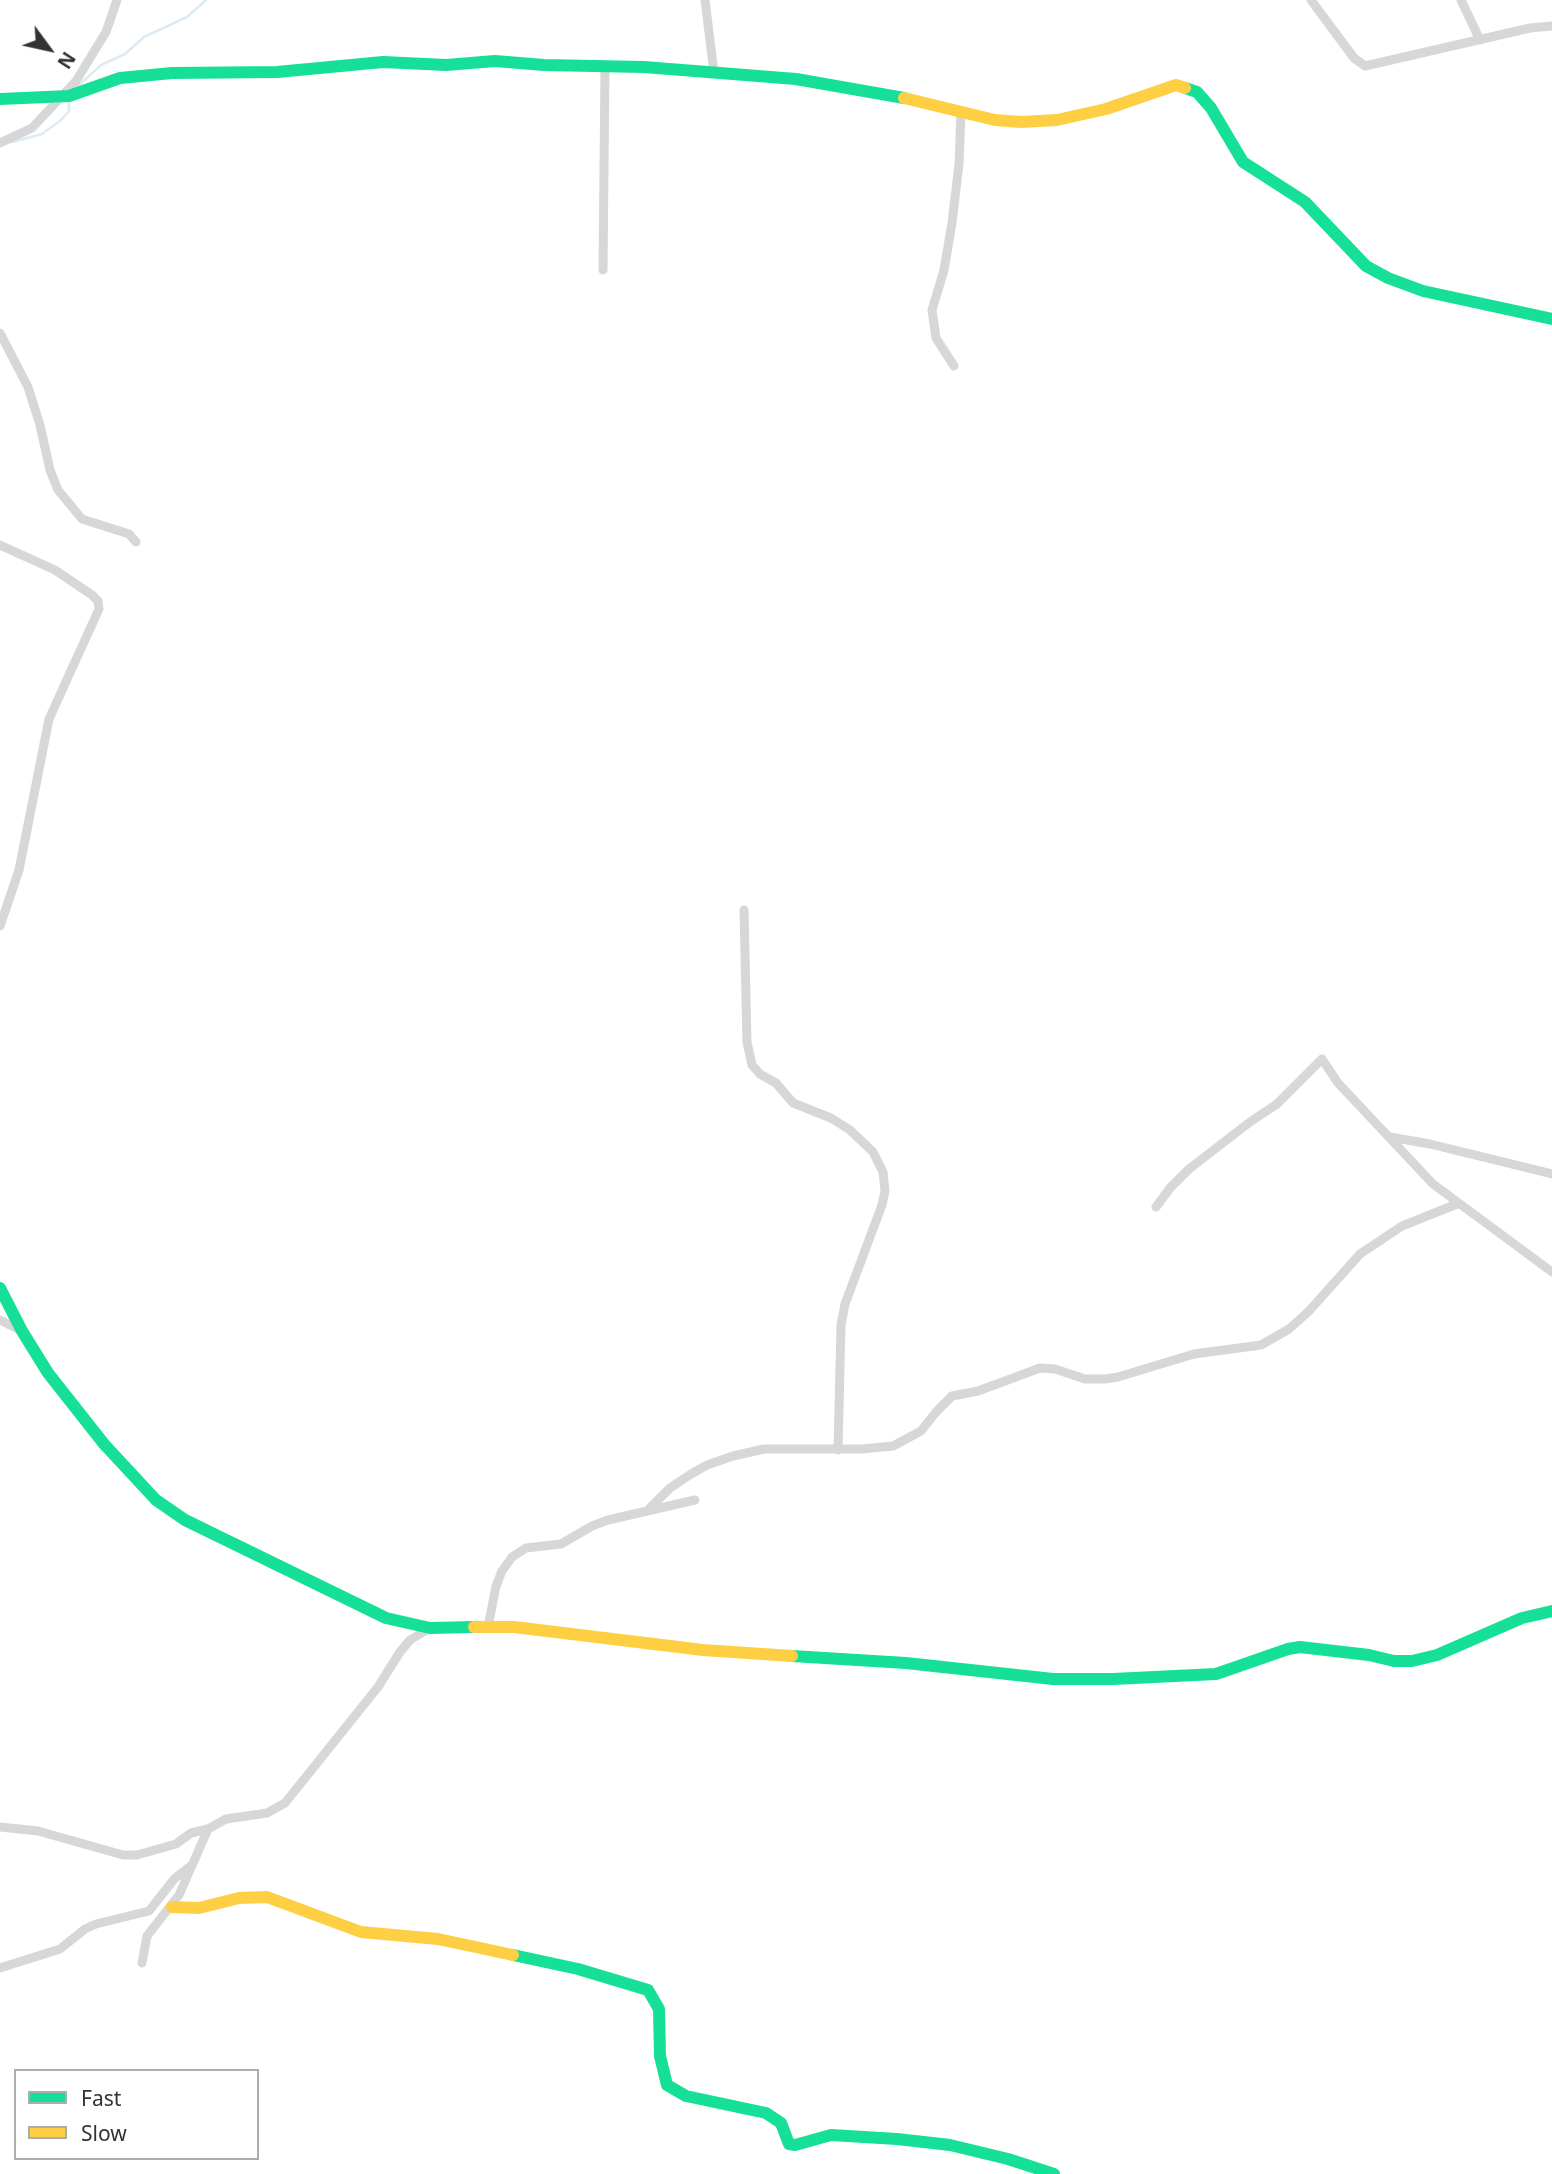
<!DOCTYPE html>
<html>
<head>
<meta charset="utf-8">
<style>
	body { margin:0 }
	#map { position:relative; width:1552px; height:2174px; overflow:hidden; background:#fff; font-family:"Noto Sans",sans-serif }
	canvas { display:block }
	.legend { position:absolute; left:14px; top:2069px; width:245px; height:91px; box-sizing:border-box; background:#fff; border:2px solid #adadad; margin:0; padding:9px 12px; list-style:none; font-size:21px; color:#333 }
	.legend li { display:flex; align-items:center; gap:14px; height:35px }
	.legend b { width:35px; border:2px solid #adadad }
	.north { position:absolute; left:14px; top:14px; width:70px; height:70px; -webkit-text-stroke:5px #fff; paint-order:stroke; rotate:123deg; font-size:19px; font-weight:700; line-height:28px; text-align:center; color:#333 }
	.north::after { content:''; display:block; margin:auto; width:24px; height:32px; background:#333; clip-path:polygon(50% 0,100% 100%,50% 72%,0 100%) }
</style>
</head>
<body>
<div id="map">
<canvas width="1552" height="2174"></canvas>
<ul class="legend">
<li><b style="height:9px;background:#16e098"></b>Fast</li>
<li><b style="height:9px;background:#ffcf43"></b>Slow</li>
</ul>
<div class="north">N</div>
</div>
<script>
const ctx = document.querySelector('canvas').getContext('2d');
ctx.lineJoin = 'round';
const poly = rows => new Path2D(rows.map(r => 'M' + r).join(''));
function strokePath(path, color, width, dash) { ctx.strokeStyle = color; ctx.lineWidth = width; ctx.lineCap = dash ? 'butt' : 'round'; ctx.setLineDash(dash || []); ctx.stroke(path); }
const stream = poly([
	[77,87,101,65,125,54,144,37,187,17,206,0],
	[12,142,42,134,61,120,69,111,69,101]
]);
const street = poly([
	[705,0,714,73],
	[1311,0,1354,58,1365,66,1530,28,1552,26],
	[1461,0,1480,40],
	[0,143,32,128,76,81,106,32,117,0],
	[603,270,605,67],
	[0,333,28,387,40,425,50,470,58,490,82,519,129,534,136,542],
	[954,366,936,338,932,310,944,270,952,223,959,164,961,112],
	[0,545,55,570,92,595,98,601,99,609,49,719,19,870,0,926],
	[744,910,747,1042,752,1065,760,1074,776,1083,793,1103,831,1118,850,1130,873,1152,883,1172,885,1191,882,1205,845,1304,841,1325,838,1450],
	[1390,1137,1430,1144,1552,1174],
	[1156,1207,1170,1188,1189,1169,1250,1122,1277,1104,1322,1059,1338,1083,1433,1184,1552,1272],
	[0,1320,20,1330],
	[648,1510,670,1488,691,1474,707,1465,733,1456,764,1449,862,1449,893,1446,921,1431,936,1412,952,1396,978,1391,1040,1368,1055,1369,1085,1379,1105,1379,1118,1377,1194,1354,1261,1345,1289,1329,1309,1311,1360,1254,1402,1226,1457,1204],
	[488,1627,496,1586,502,1571,512,1557,526,1548,561,1544,592,1526,608,1520,695,1500],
	[0,1827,38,1831,123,1855,137,1855,176,1844,191,1833,208,1829],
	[142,1963,147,1936,179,1895,208,1829,226,1819,267,1813,285,1803,378,1687,400,1652,410,1640,430,1628],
	[0,1968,60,1949,85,1929,96,1924,149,1911,175,1878,192,1865]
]);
const fast = poly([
	[1185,88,1197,92,1211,108,1243,162,1305,202,1366,266,1388,278,1423,291,1552,319],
	[0,99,69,96,120,78,172,73,277,72,383,62,446,65,495,61,544,65,644,67,796,79,904,98],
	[0,1288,22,1331,48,1373,104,1444,156,1500,185,1520,386,1618,430,1628,474,1627],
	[792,1656,906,1663,1053,1679,1113,1679,1216,1674,1288,1649,1300,1647,1369,1655,1394,1661,1412,1661,1437,1655,1522,1618,1552,1611],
	[513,1955,578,1969,648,1990,659,2009,660,2056,667,2085,686,2096,766,2113,781,2123,789,2144,795,2145,831,2135,897,2139,950,2145,1008,2159,1054,2174]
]);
const slow = poly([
	[904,98,995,120,1021,122,1057,120,1106,109,1176,85,1185,88],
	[474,1627,514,1627,703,1650,792,1656],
	[172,1907,199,1908,239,1898,267,1897,361,1932,438,1939,513,1955]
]);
strokePath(stream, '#ddebf3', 2.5);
strokePath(street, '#d7d7d7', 9);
strokePath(fast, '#16e098', 12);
strokePath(slow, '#ffcf43', 12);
</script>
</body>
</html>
